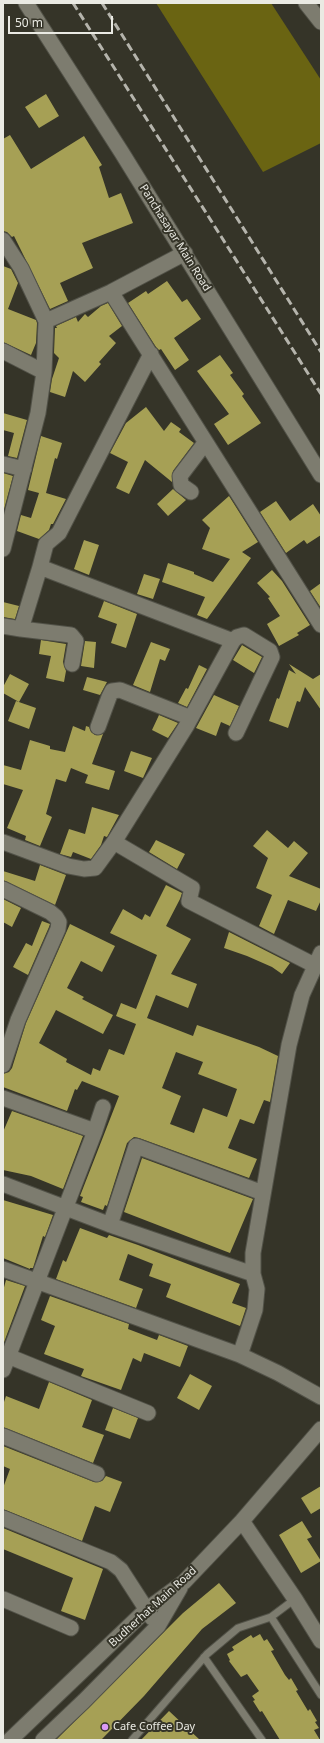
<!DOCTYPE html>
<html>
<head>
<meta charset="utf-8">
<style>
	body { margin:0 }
	#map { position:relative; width:324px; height:1743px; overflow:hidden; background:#353428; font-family:"Noto Sans",sans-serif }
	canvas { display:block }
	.frame { position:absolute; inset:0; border:4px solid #eaeae3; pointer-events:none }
	.scale { position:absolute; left:8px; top:16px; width:105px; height:18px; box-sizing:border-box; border:2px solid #eaeae3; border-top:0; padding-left:5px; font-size:12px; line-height:14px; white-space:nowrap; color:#eaeae3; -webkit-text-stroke:3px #353428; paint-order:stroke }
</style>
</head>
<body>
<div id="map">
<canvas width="324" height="1743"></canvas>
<div class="frame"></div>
<div class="scale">50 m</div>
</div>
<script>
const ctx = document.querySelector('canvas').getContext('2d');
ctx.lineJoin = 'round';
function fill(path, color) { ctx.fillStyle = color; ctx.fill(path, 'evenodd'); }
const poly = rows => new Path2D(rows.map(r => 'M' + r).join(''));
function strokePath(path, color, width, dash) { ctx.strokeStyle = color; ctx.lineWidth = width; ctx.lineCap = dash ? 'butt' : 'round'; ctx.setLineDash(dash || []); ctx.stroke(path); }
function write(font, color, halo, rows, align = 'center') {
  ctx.font = font + ' "Noto Sans",sans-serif'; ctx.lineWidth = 4; ctx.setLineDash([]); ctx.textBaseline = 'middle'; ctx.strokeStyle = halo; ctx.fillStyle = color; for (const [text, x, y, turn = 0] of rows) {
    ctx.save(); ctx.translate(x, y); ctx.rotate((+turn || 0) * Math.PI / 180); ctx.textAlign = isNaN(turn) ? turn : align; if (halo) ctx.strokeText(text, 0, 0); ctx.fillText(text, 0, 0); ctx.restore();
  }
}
const water = poly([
	[156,3,271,3,321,80,321,143,263,172]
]);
const building = poly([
	[46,94,59,116,39,128,25,107],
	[10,135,31,169,84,136,102,165,99,167,109,198,121,193,133,223,82,243,93,268,60,283,68,301,50,309,14,236,12,237,7,232,3,231,3,139],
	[3,266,11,269,18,283,8,309,36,320,37,323,36,343,31,355,3,342],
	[167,281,182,302,187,299,201,319,174,338,189,360,175,370,161,349,159,350,156,347,128,303,146,291,148,294],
	[108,303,122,326,109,336,116,343,99,362,101,364,85,382,73,371,65,397,50,392,52,379,59,358,54,353,55,328,57,328,56,326,76,317,78,322,85,314,88,317,101,306],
	[220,355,233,373,230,375,244,394,242,396,261,423,228,445,214,424,229,414,197,371],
	[146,407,164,431,171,422,181,429,179,432,194,443,173,471,172,482,145,460,129,494,116,488,128,462,110,453,126,423],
	[3,413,27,420,17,458,8,456,14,433,3,430],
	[41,436,62,443,57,459,55,458,46,493,66,499,53,524,51,524,49,530,39,539,17,531,21,515,31,518,39,493,28,490],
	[3,473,13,476,3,513],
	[173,489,186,500,168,516,157,504],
	[229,496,258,542,242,552,251,558,207,619,197,615,205,597,162,582,168,563,194,572,194,574,213,582,230,559,202,549,210,528,202,520],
	[276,501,290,521,313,504,321,516,321,535,307,544,304,540,286,553,260,512],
	[84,540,99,545,89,575,74,569],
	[272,570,282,581,310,625,297,633,299,635,279,646,267,624,280,616,268,598,270,597,257,583],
	[144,574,160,579,153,599,137,594],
	[321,583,321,608,310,591],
	[104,601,137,614,126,648,111,643,117,624,98,617],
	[3,602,19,606,15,619,3,617],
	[41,640,66,644,63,662,66,671,64,682,46,678,51,656,39,654],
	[85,641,96,642,94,668,81,666],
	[151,642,170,649,165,661,160,659,150,692,133,685],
	[242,645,262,657,254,673,233,660],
	[289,664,313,679,321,674,321,710,305,687,300,702,297,701,288,728,269,721,277,698,279,699,289,670,296,674],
	[199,665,207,669,187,707,178,703,186,688,188,689],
	[10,674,29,684,19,702,3,693,3,687],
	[87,677,107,682,100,695,83,690],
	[214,695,239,706,230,726,221,722,216,736,196,728],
	[16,701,36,708,29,729,8,721],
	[159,715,178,723,168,738,152,730],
	[73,726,85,731,86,726,89,727,91,732,95,735,103,734,92,764,115,771,109,790,85,783,88,775,71,768,66,782,56,779,46,814,52,817,40,846,25,840,26,836,7,828,23,790,3,784,3,765,21,770,30,740,50,746,50,749,65,752],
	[131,751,152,758,143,778,124,771],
	[92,807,119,815,107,837,104,836,101,845,91,859,73,852,71,857,60,854,69,829,85,834],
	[267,830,288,848,294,841,308,853,289,876,321,889,321,900,316,911,288,900,274,934,259,926,272,895,256,888,268,858,253,846],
	[156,840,185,854,177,869,149,852],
	[40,865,66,875,55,905,3,880,3,871,35,881],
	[166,885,182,893,180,899,166,926,191,939,171,974,197,984,188,1008,156,995,147,1018,193,1036,197,1025,259,1047,278,1056,270,1102,264,1100,254,1124,240,1119,228,1148,257,1159,249,1178,139,1138,134,1137,127,1143,107,1206,105,1205,103,1210,81,1202,83,1197,80,1196,119,1096,82,1081,77,1090,75,1089,67,1111,3,1087,3,1074,9,1072,12,1068,26,1023,70,924,115,946,102,972,81,961,67,988,84,997,82,999,113,1015,103,1034,56,1010,39,1043,67,1059,66,1062,91,1075,93,1068,100,1071,109,1049,124,1055,136,1024,116,1016,121,1003,136,1009,157,955,110,933,123,909,142,920,145,914,150,917],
	[176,1052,203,1062,198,1074,237,1089,227,1117,203,1108,194,1133,170,1124,181,1096,162,1088],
	[3,899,21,908,12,927,3,922],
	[42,921,50,924,49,927,28,975,13,967,26,943,32,946],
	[229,932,290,963,282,974,272,967,247,956,224,948],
	[12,1111,83,1136,63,1189,31,1176,3,1170,3,1132],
	[142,1158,253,1199,230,1253,124,1212],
	[3,1200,53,1215,45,1237,43,1236,33,1268,30,1268,30,1269,3,1258],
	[80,1228,107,1238,109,1235,138,1245,240,1284,232,1303,246,1308,240,1326,166,1297,171,1284,149,1276,153,1264,128,1254,119,1280,143,1289,136,1308,56,1279,63,1260,66,1262],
	[6,1280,25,1286,3,1345,3,1291],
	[50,1296,129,1324,128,1329,157,1340,159,1335,188,1346,180,1367,144,1353,141,1362,133,1358,121,1390,81,1376,84,1369,44,1354,55,1326,41,1320],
	[190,1374,212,1386,199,1410,177,1398],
	[49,1382,92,1400,82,1427,104,1435,93,1463,3,1427,3,1405,6,1396,39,1409],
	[113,1408,138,1418,130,1439,105,1430],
	[3,1446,94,1482,102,1481,106,1476,122,1482,110,1512,95,1506,82,1541,3,1509,3,1488,10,1469,3,1466],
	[321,1486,321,1508,311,1514,301,1498],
	[302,1521,312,1537,307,1539,321,1561,301,1573,279,1535],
	[3,1528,103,1569,85,1620,61,1611,73,1578,3,1549],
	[219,1583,236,1603,202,1629,144,1696,103,1738,101,1740,56,1740,183,1613],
	[260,1634,264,1641,267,1639,274,1650,271,1651,285,1675,289,1680,291,1678,298,1690,296,1691,308,1711,310,1709,317,1721,315,1722,319,1728,314,1730,320,1740,280,1740,262,1711,260,1712,253,1701,255,1700,252,1696,259,1691,247,1674,241,1677,229,1661,230,1660,227,1654,234,1650,232,1647,251,1635,253,1638],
	[169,1711,200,1740,141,1740]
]);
const service = poly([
	[295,1599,271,1617,321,1695],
	[204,1657,262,1740],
	[132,1740,207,1654,238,1628,271,1617]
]);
const minor = poly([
	[26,3,122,153,321,475],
	[306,3,321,22],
	[3,240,21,268,46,321,111,292,185,253],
	[111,292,321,625],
	[3,351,44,372],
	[151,354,59,533,46,544,40,567,233,641],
	[3,464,24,469],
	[191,492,181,485,180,476,205,443],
	[3,549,38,413,44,372,46,321],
	[3,626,21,629,40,567],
	[21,629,71,635,76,641,72,664],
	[98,727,109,697,112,691,120,690,191,718],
	[3,842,68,866,84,869,95,868,114,842,187,725,233,641,237,637,244,635,270,651,272,657,236,733],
	[114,842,192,888,189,901,316,966],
	[3,889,50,912,56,917,59,922,58,929,18,1020,3,1065],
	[3,1098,95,1131,3,1370],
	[95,1131,103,1107],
	[3,1184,116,1227,253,1274],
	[110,1225,136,1146,263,1193],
	[3,1269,240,1355,278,1373,321,1397],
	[3,1354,148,1413],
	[240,1355,255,1310,257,1289,253,1274,253,1253,289,1045,302,995,321,953],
	[3,1436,97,1474],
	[3,1518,111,1562,121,1570,152,1618],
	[242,1521,295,1599,321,1641],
	[3,1599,71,1628],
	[10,1740,146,1610,184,1582,242,1521,321,1429],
	[43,1740,84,1701,158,1626,180,1588]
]);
const rail = poly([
	[73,3,321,394],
	[102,3,321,352]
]);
const markers = [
	[105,1727,4,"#da9af6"]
];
const streetNames = [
	["Panchasayar Main Road",175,238,58],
	["Budherhat Main Road",153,1607,-42]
];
const poiNames = [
	["Cafe Coffee Day",113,1727]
];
fill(water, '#6a6412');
fill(building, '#a6a055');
strokePath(service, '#525248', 9);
strokePath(minor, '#525248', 17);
strokePath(service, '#7d7c6f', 7);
strokePath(minor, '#7d7c6f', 15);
strokePath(rail, '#b5b4ac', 3, [8, 4]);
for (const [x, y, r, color] of markers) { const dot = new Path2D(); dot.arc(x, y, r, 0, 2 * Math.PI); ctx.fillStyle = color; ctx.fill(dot); strokePath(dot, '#353428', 1.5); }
write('11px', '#eaeae3', '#353428', streetNames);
write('11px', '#eaeae3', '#353428', poiNames, 'left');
</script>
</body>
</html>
